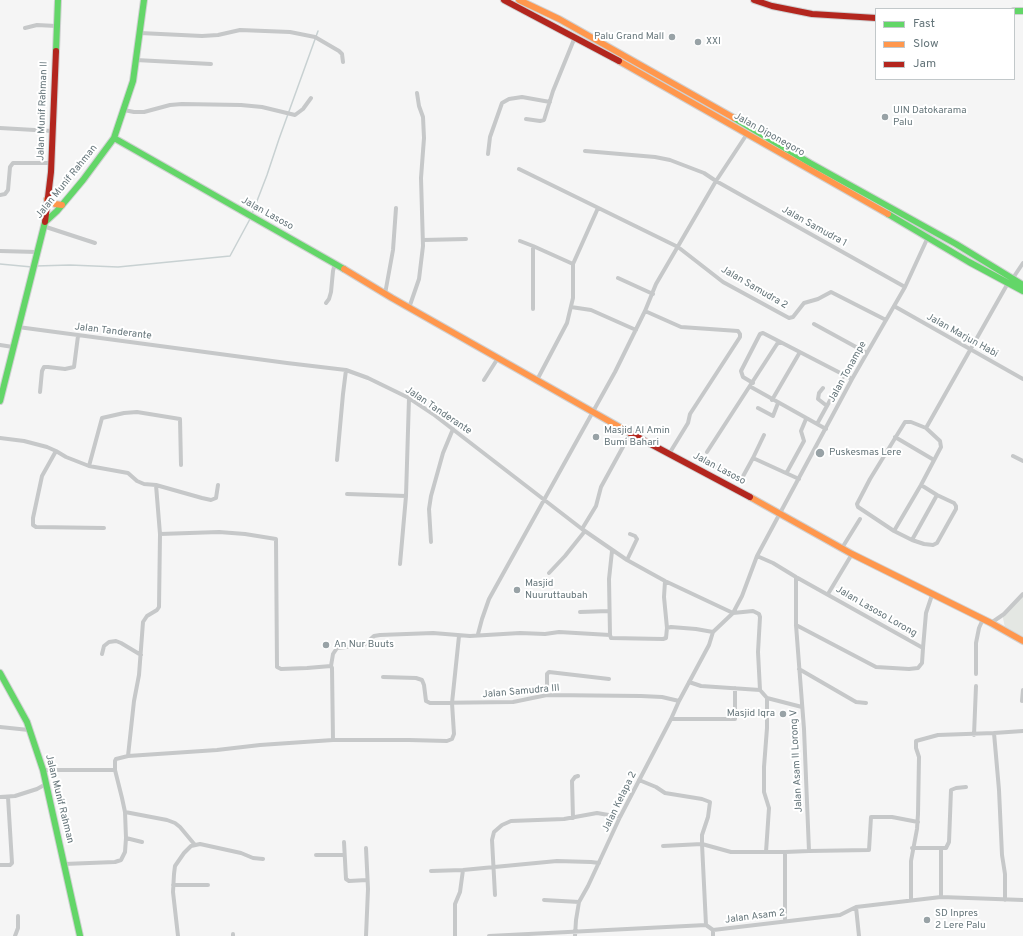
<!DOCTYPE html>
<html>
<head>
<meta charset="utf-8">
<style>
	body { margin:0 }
	#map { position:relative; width:1023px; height:936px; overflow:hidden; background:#f5f5f5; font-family:Overpass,sans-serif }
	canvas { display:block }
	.legend { position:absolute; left:875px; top:8px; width:140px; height:72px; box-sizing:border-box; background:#fff; border:1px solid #c2c8ca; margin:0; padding:5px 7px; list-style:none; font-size:12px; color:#66767b }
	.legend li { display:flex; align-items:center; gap:8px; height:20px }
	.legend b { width:20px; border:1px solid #c2c8ca }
</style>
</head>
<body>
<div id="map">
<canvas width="1023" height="936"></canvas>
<ul class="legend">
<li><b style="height:5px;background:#63d668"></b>Fast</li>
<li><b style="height:5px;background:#ff974d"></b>Slow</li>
<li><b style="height:5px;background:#b3261e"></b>Jam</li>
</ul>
</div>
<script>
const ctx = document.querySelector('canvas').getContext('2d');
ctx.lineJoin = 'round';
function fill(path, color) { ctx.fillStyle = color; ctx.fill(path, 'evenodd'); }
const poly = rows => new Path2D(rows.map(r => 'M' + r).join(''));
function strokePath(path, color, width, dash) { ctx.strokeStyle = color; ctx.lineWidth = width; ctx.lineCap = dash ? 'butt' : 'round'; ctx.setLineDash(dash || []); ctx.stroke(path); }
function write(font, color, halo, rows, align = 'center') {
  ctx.font = font + ' Overpass,sans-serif'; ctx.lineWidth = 4; ctx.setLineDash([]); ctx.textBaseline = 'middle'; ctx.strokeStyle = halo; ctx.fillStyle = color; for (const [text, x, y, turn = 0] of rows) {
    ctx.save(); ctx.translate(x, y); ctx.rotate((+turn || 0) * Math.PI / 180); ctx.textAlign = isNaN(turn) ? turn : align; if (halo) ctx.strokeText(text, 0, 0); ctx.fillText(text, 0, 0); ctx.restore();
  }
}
const green = poly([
	[1023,596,1023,637,1005,628,1003,618,1003,616]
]);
const stream = poly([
	[252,214,267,175,279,139,318,31],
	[0,264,32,267],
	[36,266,70,265,118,267,230,256,250,219]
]);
const street = poly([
	[25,28,37,25,56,26],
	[140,33,202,36,218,35,240,30,290,32,315,37,339,51,342,54,343,62],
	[136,60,211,64],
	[124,110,134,112,144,112,170,105,182,104,241,105,262,107,295,115,303,109,311,98],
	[526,119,540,121,544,120,553,91,575,37],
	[0,128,52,131],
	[585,151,655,157,670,160,704,173,716,181,905,287],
	[488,154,490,137,502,103,509,99,522,97,550,102],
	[519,169,678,247,723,282,789,318,793,317,804,303,818,299,831,292,886,320],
	[0,195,5,194,8,190,10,167,13,163,51,163],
	[43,226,95,243],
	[423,240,466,239],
	[520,241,533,246],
	[0,251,37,252],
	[618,278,653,294],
	[1013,278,1023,263],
	[385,294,393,250,396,208],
	[326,303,329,299,331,292,333,271,335,263],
	[894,306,1023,379],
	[571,307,591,310,636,330],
	[409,308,419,279,423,246,421,178,424,138,423,117,419,106,417,93],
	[533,309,533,246,573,264],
	[645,311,681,327,738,331,740,334,740,337,690,414,688,423,669,454],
	[814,324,867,353],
	[18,327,287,363,346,370,368,378,409,398,433,414,582,529,627,560,665,581,733,613,753,611,759,614,760,617,758,652,760,690],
	[0,345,13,347],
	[484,380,498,358],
	[537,380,567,323,573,298,573,264,598,208],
	[753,383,743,377,741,371,760,334,763,333,852,379],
	[751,387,826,429],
	[823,388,819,393,818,399,827,406],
	[40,392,42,371,44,367,48,367,65,369,74,367,78,336],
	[772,400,800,352],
	[758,408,773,416,778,403],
	[817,424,844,375],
	[764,435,753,458,799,479],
	[895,437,934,460],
	[0,438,24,441,47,447,56,451,66,457,89,466,128,473,137,481,144,484,156,485,202,498,211,500,216,498,218,485],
	[56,451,42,476,33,518,33,525,36,527,104,528],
	[707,452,777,344,780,342],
	[1013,456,1023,461],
	[337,460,343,394,346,370],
	[709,463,741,480,753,458],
	[89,466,102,418,124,413,137,412,180,419,181,465],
	[787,472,804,441,801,431,806,419],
	[921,485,937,495,954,503,956,506,956,509,937,543,933,545,924,544,912,540,894,531,858,507,857,504,870,479,905,422,911,422,926,428],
	[347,494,406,496],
	[582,529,596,506,601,487,630,434],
	[894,531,921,485,941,447,940,441,926,428,1008,283],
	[160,534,219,532,245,534,276,539,277,667,281,669,307,668,331,666,332,668,333,740],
	[912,540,937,495],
	[431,542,429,509,431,496,443,453,453,429],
	[842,548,860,519],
	[612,551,609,579,610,635,611,638,663,639,666,638,667,628,671,627,696,629,713,632],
	[757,556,852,379,905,287,928,237],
	[627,560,637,539,635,536,630,534],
	[400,564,406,496,409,398],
	[549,573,565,556,585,531],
	[665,581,664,597,667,628],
	[828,594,852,554],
	[580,612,609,611],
	[991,623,1004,614,1023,594],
	[796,625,876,667,909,669,918,668,922,663,923,648],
	[478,634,482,619,489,599,615,372,645,311,656,284,716,181,747,134],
	[102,654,104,646,109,642,116,641,121,643,141,655],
	[331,666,333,654,337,648,364,645,374,636,380,635,433,633,470,636,520,633,545,634,559,632,610,635],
	[799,669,856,702,866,703],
	[976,674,976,643,979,628,983,619],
	[383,677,416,678,422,680,424,685,426,701,430,703,513,702,547,695,641,696,662,697,679,701],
	[689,682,701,686,760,690,767,698,802,707],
	[547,695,547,674,549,672,609,679],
	[1022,701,1023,690],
	[671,719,735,719,735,688],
	[0,727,29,730],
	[974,735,976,686],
	[128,756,217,750,260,745,333,740,409,740,447,741,452,739,454,734,452,703,459,636],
	[43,770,115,770,122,798,125,812,126,838,125,852,121,860,115,862,64,864],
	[115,770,115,761,116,759,128,756,134,701,139,675,143,622,147,616,157,610,159,607,160,534,156,485],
	[639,780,656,787,665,793,702,799,710,802,708,817,702,835,702,844,663,846],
	[0,797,15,796,37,789,46,784],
	[125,812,167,820,175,823,180,827,195,845],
	[573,818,572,781,575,777,578,776],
	[126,838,142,842],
	[344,842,346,879,349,881,367,880],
	[912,848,941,848,941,897],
	[941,848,946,848,949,842,951,790,956,788,966,787],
	[809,851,869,850,871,817,892,817,918,822],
	[766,852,769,808,764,792,764,767,767,728,767,698],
	[316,855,344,855],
	[0,865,10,865,12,863,8,797],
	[431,871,463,870,557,861,591,862,599,863],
	[173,885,208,885],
	[495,895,492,840,494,832,502,825,511,821,564,819,597,813,620,817],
	[544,900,579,902],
	[911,900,911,861,917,829,918,814,919,757,916,748,916,741,938,735,994,733],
	[1005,900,1005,874,1002,855,999,790,994,733,1023,731],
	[856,907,859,936],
	[785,921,785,852,809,851,804,729,796,625,796,577],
	[706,925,702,844,731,852,785,852],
	[233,934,233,936],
	[15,936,18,928,18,916],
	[178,936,173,892,174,874,175,866,184,853,191,846,200,844,241,853,253,858,263,859],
	[366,936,368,889,366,848],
	[455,936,455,904,460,892,463,870],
	[489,936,706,925,713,930,840,915,856,907,941,897,1023,900],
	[575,936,576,920,579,902,588,886,620,817,671,719,679,701,709,645,713,632,733,613,742,596,757,556,773,563,796,577,923,648,926,613,932,595],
	[713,936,713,930]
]);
const fast = poly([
	[1014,11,1023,11],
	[56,51,58,0],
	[734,118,810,163,956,244,1023,285],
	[114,138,344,269],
	[888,214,969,262,1023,291],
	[0,401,45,222,57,211,83,180,114,138,133,81,144,0],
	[0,673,27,722,43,770,80,936]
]);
const slow = poly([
	[519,0,559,19,734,118],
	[619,61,888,214],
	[47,199,55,204,62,205],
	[344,269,392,298,630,433],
	[750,497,852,554,991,623,1023,641]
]);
const jam = poly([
	[504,0,619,61],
	[754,0,772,6,812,14,876,18],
	[45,222,51,172,56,51],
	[630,433,750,497]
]);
const markers = [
	[672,37,4,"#98a2a6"],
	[698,42,4,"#98a2a6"],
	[885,117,4,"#98a2a6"],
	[596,437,4,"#98a2a6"],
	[820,453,5,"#98a2a6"],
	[517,590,4,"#98a2a6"],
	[326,645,4,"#98a2a6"],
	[783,714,4,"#98a2a6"],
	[927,920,4,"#98a2a6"]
];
const poiNames = [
	["Palu Grand Mall",664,37,"right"],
	["XXI",706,42],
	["UIN Datokarama",893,111],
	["Palu",893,123],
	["Masjid Al Amin",604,431],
	["Bumi Bahari",604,443],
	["Puskesmas Lere",829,453],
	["Masjid",525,584],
	["Nuuruttaubah",525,596],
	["An Nur Buuts",334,645],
	["Masjid Iqra",775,714,"right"],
	["SD Inpres",935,914],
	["2 Lere Palu",935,926]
];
const streetNames = [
	["Jalan Munif Rahman II",43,111,-88],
	["Jalan Diponegoro",769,135,29],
	["Jalan Munif Rahman",67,182,-51],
	["Jalan Lasoso",267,214,29],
	["Jalan Samudra 1",814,227,29],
	["Jalan Samudra 2",754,288,30],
	["Jalan Tanderante",113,332,7],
	["Jalan Marjun Habi",962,336,29],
	["Jalan Tonampe",848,372,-61],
	["Jalan Tanderante",438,411,34],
	["Jalan Lasoso",719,469,28],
	["Jalan Lasoso Lorong",876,612,30],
	["Jalan Samudra III",521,692,-5],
	["Jalan Asam II Lorong V",797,761,-93],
	["Jalan Munif Rahman",59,799,76],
	["Jalan Kelapa 2",620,802,-64],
	["Jalan Asam 2",755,917,-7]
];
fill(green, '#e4e7e3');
strokePath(stream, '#c8d1d2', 1.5);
strokePath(fast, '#d0d1d2', 8);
strokePath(slow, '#d0d1d2', 8);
strokePath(jam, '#d0d1d2', 8);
strokePath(street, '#c6c8c9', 4);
strokePath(fast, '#63d668', 6);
strokePath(slow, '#ff974d', 6);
strokePath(jam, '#b3261e', 6);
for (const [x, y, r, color] of markers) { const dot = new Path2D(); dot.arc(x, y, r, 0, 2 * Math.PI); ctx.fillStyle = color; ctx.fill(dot); strokePath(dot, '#fff', 1.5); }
write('10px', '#66767b', '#fff', poiNames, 'left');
write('10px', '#66767b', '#fff', streetNames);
</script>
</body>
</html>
